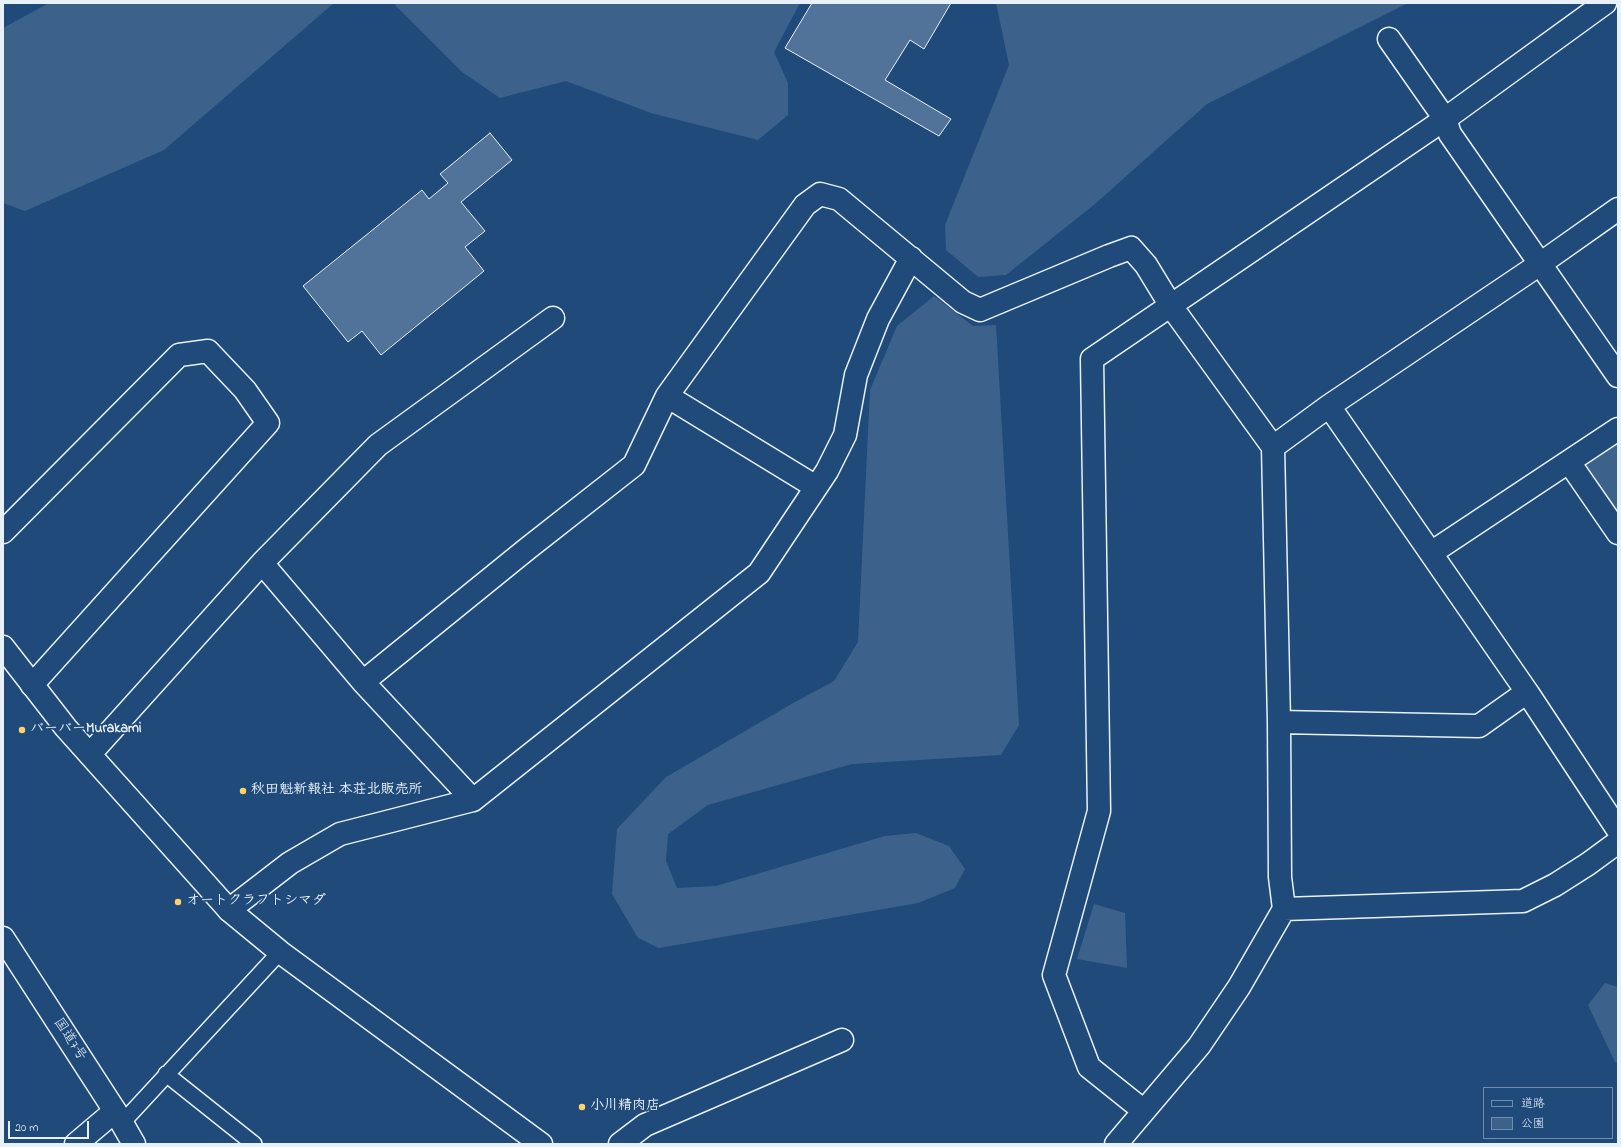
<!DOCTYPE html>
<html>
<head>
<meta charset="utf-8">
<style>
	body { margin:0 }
	#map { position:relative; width:1621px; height:1147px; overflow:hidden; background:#1f4a7a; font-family:"Indie Flower","Klee One",sans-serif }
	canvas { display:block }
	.frame { position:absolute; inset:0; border:4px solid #e8f1f8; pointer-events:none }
	.legend { position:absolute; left:1483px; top:1087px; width:130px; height:52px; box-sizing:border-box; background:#1f4a7a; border:1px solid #6f8dac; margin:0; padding:5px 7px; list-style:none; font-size:12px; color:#e8f1f8 }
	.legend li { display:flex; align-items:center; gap:8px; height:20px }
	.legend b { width:20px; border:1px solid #6f8dac }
	.scale { position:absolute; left:8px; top:1121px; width:81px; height:18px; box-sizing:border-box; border:2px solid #e8f1f8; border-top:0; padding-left:5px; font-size:12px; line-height:14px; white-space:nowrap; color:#e8f1f8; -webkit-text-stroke:3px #1f4a7a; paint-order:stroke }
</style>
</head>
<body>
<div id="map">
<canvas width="1621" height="1147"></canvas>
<div class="frame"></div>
<ul class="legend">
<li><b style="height:5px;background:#1f4a7a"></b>道路</li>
<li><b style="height:11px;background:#3c628c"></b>公園</li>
</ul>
<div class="scale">20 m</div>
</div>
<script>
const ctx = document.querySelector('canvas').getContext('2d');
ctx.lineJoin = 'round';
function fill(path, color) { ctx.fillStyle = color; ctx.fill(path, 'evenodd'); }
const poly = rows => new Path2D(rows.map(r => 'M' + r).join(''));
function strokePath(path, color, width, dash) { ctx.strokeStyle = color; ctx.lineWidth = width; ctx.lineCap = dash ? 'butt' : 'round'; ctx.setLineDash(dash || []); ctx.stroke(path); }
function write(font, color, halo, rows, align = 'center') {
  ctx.font = font + ' "Indie Flower","Klee One",sans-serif'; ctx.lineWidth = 3.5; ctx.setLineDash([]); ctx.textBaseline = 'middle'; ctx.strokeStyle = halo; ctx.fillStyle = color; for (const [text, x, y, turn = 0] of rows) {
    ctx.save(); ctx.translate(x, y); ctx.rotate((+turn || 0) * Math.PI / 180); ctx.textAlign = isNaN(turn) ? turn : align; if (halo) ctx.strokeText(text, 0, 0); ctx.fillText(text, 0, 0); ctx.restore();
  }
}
const green = poly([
	[49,3,334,3,164,150,25,211,3,203,3,28],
	[393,3,800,3,774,52,788,83,788,115,758,140,651,113,566,81,500,98,462,72],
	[996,3,1408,3,1207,104,1095,204,1006,275,978,277,946,250,945,225,1009,65],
	[934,296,973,326,996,325,1019,725,1001,755,852,764,708,805,668,834,666,861,677,888,716,886,885,836,916,833,949,846,965,869,955,888,918,903,659,948,638,938,612,894,617,829,666,777,795,702,834,681,858,642,870,390,897,326],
	[1618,429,1618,533,1569,462],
	[1094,904,1125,913,1127,968,1077,959],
	[1605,983,1618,987,1618,1063,1615,1062,1588,1005]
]);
const building = poly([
	[812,3,951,3,924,49,910,40,885,80,951,119,939,136,785,48,812,3],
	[490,133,512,160,461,202,485,231,465,247,484,271,381,355,362,331,348,342,303,286,422,190,429,199,448,183,440,174,490,133]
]);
const service = poly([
	[166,1074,254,1144],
	[122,1123,280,952]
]);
const minor = poly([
	[1389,39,1445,119,1450,134,1618,376],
	[667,396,816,487],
	[1329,406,1527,692,1618,830],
	[1273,447,1329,406,1540,264,1618,209],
	[1569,462,1618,533],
	[3,532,179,355,208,351,245,390,268,423,32,685],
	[1431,553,1618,429],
	[262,563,378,445,553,318],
	[363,682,473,800],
	[1279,722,1479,726,1527,692],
	[90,754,262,563,363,682,527,549,634,465,667,396,805,205,820,194,839,199,963,302,980,310,1109,256,1131,248,1146,265,1171,306,1273,447,1279,722,1280,877,1284,909,1239,987,1199,1046,1116,1144],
	[1284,909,1523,901,1555,885,1588,864,1618,842],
	[229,910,290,863,340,834,473,800,759,573,827,471,845,435,856,375,878,319,911,258],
	[1144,1111,1089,1067,1054,975,1099,811,1092,359,1445,119,1605,3],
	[76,1144,115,1111],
	[620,1144,645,1125,842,1040]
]);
const tertiary = poly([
	[3,647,66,728,229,910,280,952,541,1144]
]);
const trunk = poly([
	[3,938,115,1111,134,1144]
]);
const markers = [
	[22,730,4,"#ffd166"],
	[243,791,4,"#ffd166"],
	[178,902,4,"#ffd166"],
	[582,1107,4,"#ffd166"]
];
const poiNames = [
	["バーバーMurakami",30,730],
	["秋田魁新報社 本荘北販売所",251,791],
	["オートクラフトシマダ",186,902],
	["小川精肉店",590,1107]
];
const streetNames = [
	["国道7号",69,1040,57]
];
fill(green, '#3c628c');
fill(building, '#517399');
strokePath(building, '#e8f1f8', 1);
strokePath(service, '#e8f1f8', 18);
strokePath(minor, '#e8f1f8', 25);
strokePath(tertiary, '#e8f1f8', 25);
strokePath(trunk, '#e8f1f8', 25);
strokePath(service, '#1f4a7a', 15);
strokePath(minor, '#1f4a7a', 22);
strokePath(tertiary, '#1f4a7a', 22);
strokePath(trunk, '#1f4a7a', 22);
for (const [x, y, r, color] of markers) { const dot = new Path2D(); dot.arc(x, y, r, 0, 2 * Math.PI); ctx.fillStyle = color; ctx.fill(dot); strokePath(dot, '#1f4a7a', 1.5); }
write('bold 14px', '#e8f1f8', '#1f4a7a', poiNames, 'left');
write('14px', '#e8f1f8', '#1f4a7a', streetNames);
</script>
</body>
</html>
